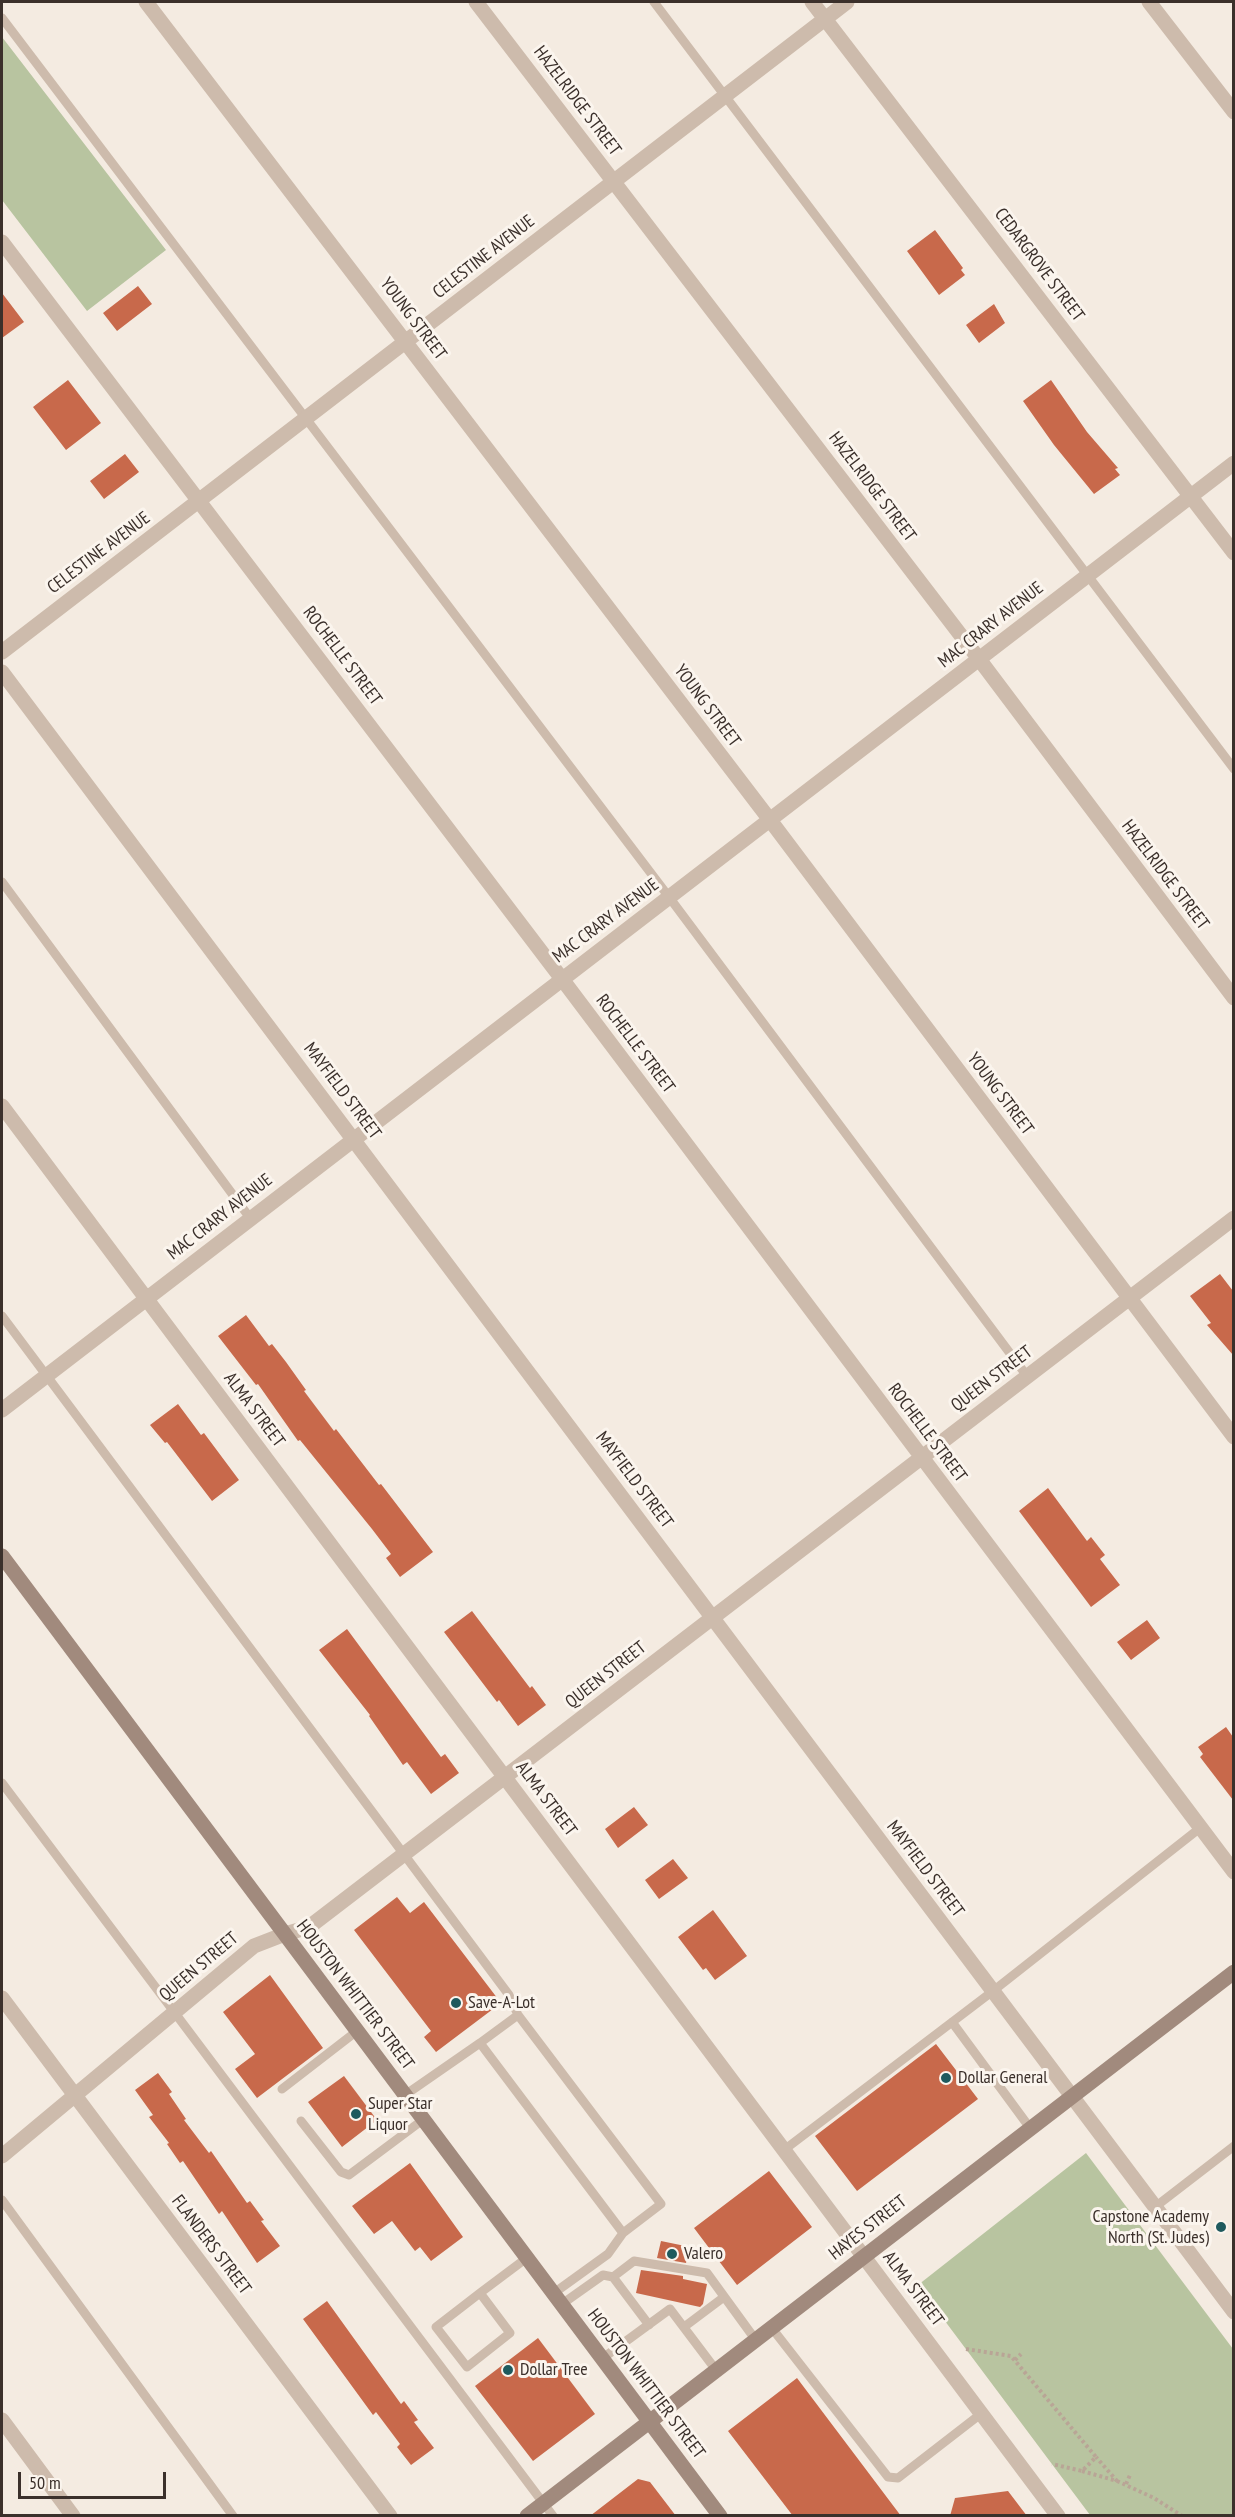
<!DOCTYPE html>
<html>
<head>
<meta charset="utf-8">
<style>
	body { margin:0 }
	#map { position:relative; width:1235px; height:2517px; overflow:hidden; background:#f4ebe1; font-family:"PT Sans Narrow",sans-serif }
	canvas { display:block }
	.frame { position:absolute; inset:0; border:3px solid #3b302b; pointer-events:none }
	.scale { position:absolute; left:18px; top:2472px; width:148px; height:27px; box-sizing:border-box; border:3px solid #3b302b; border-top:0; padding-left:8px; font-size:18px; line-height:21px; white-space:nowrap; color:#3b302b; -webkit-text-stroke:4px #fbf5ee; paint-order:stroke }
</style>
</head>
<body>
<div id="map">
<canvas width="1235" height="2517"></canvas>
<div class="frame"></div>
<div class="scale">50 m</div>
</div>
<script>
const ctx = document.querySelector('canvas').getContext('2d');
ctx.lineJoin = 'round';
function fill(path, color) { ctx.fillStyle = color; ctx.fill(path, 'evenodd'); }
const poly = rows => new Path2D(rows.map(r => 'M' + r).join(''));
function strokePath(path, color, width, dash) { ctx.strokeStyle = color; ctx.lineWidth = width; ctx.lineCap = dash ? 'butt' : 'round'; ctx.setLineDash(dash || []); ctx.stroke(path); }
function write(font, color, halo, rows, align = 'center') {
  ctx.font = font + ' "PT Sans Narrow",sans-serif'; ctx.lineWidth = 6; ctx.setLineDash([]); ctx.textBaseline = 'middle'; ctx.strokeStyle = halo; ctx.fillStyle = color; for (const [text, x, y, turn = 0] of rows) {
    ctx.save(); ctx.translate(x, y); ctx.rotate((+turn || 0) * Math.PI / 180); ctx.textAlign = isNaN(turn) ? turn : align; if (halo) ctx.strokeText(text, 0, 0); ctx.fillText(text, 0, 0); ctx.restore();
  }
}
const green = poly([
	[2,37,166,250,87,311,2,200],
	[1086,2153,1233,2349,1233,2515,1090,2515,918,2285]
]);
const building = poly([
	[935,230,963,268,961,270,965,275,939,295,907,251],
	[138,286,152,304,117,331,103,313],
	[2,293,24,322,2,338],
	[994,304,1005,323,979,343,966,325],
	[68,380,101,423,66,450,33,407],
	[1051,380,1087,432,1118,468,1115,469,1120,475,1094,494,1054,445,1023,401],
	[125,454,139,472,104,499,90,481],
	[1220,1274,1233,1291,1233,1355,1207,1325,1211,1323,1190,1296],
	[246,1315,269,1346,272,1344,286,1362,306,1390,304,1391,334,1431,336,1429,379,1485,381,1484,433,1552,400,1577,386,1558,391,1554,372,1529,300,1440,298,1441,258,1384,256,1385,218,1336],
	[178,1404,201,1435,204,1433,239,1480,212,1501,167,1442,165,1443,150,1425],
	[1048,1488,1087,1541,1091,1537,1105,1555,1100,1559,1120,1585,1091,1607,1019,1511],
	[472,1611,530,1688,532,1686,546,1705,518,1726,499,1700,497,1702,444,1632],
	[1147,1620,1160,1638,1131,1660,1117,1642],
	[347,1629,441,1757,445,1754,459,1773,431,1794,407,1762,403,1765,369,1716,370,1715,319,1650],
	[1226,1727,1233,1737,1233,1800,1200,1757,1203,1754,1198,1747],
	[634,1807,648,1825,618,1848,605,1829],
	[673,1859,688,1878,659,1899,645,1880],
	[397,1897,410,1913,424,1902,501,2003,436,2052,424,2037,431,2031,354,1930],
	[713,1910,747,1956,715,1980,706,1968,703,1970,678,1937],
	[270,1975,323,2048,257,2098,235,2069,255,2054,223,2012],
	[936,2044,978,2099,857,2191,815,2136],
	[158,2073,172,2092,169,2094,186,2119,184,2120,209,2153,211,2151,247,2203,250,2201,264,2220,261,2221,280,2246,257,2263,222,2211,219,2214,183,2161,180,2163,167,2144,169,2143,149,2117,153,2115,135,2090],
	[344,2076,377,2120,342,2147,308,2102],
	[410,2163,463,2237,431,2261,420,2247,415,2251,392,2221,374,2234,352,2206],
	[769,2171,812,2227,737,2285,694,2228],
	[661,2241,690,2247,686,2263,657,2258],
	[641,2270,683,2276,683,2279,707,2284,703,2304,700,2307,636,2293],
	[327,2301,401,2404,404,2401,418,2420,414,2422,434,2448,411,2465,397,2447,400,2444,376,2412,373,2415,303,2319],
	[538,2338,595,2414,533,2461,475,2386],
	[797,2378,901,2516,793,2516,728,2431],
	[638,2479,650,2482,676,2516,590,2516],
	[1008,2491,1027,2516,950,2516,955,2498]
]);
const path = poly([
	[966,2349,1011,2356,1096,2457,1082,2471,1052,2464],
	[1015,2360,1021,2354],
	[1082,2471,1117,2481,1096,2457],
	[1117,2481,1154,2498,1182,2516],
	[1126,2484,1130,2475]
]);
const lane = poly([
	[654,2,1234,769],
	[2,18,669,897,1027,1376],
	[2,882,250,1218],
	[2,1316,509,1995,518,2015,661,2204,623,2233,480,2043,405,2095],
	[2,1783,553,2516],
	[952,2022,1030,2128],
	[480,2043,518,2015],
	[282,2089,357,2031],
	[301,2121,341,2172,349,2175,424,2119],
	[784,2150,993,1991,1200,1828],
	[2,2200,233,2516],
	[1155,2207,1234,2146],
	[613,2277,649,2325],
	[480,2293,510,2333,467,2367,436,2327,480,2293,528,2257],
	[554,2293,608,2254,623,2233],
	[562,2304,603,2275,613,2277,634,2261,707,2273,755,2339],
	[684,2327,724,2297],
	[771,2327,888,2477,898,2478,982,2413],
	[603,2358,670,2309,716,2370]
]);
const street = poly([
	[146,2,770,820,1234,1437],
	[476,2,979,659,1234,998],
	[812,2,1234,553],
	[1149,2,1234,112],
	[2,242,562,979,1234,1872],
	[2,652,847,2],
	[2,672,1234,2312],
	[2,1106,1058,2516],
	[2,1410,1234,463],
	[2,1998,390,2516],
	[2,2156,254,1946,285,1934,309,1927,1234,1218],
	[2,2420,73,2516]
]);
const secondary = poly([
	[2,1556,720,2516],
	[527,2516,1234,1972]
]);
const markers = [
	[456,2003,6,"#1f5a5e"],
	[946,2078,6,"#1f5a5e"],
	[356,2114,6,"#1f5a5e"],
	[1221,2227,6,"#1f5a5e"],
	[672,2254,6,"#1f5a5e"],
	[508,2370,6,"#1f5a5e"]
];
const streetNames = [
	["HAZELRIDGE STREET",577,101,53],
	["CELESTINE AVENUE",484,257,-38],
	["CEDARGROVE STREET",1039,265,53],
	["YOUNG STREET",413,319,53],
	["HAZELRIDGE STREET",872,487,53],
	["CELESTINE AVENUE",99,553,-37],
	["MAC CRARY AVENUE",991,625,-38],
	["ROCHELLE STREET",342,656,53],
	["YOUNG STREET",707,706,53],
	["HAZELRIDGE STREET",1165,875,53],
	["MAC CRARY AVENUE",606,921,-37],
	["ROCHELLE STREET",635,1044,53],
	["MAYFIELD STREET",342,1091,53],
	["YOUNG STREET",1000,1094,53],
	["MAC CRARY AVENUE",220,1217,-38],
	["QUEEN STREET",992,1379,-37],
	["ALMA STREET",254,1410,53],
	["ROCHELLE STREET",927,1433,53],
	["MAYFIELD STREET",634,1480,53],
	["QUEEN STREET",606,1675,-38],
	["ALMA STREET",546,1799,53],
	["MAYFIELD STREET",925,1869,53],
	["QUEEN STREET",199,1967,-40],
	["HOUSTON WHITTIER STREET",355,1995,53],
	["HAYES STREET",868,2228,-38],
	["FLANDERS STREET",211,2245,53],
	["ALMA STREET",913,2289,53],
	["HOUSTON WHITTIER STREET",646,2384,53]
];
const poiNames = [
	["Save-A-Lot",468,2003],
	["Dollar General",958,2078],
	["Super Star",368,2104],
	["Liquor",368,2125],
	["Capstone Academy",1209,2217,"right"],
	["North (St. Judes)",1209,2238,"right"],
	["Valero",684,2254],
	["Dollar Tree",520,2370]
];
fill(green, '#b8c4a0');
fill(building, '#c8694b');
strokePath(path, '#b9a596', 4, [3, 3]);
strokePath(lane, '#cdbbac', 9);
strokePath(street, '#cdbbac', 15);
strokePath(secondary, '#a18a7d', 15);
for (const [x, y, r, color] of markers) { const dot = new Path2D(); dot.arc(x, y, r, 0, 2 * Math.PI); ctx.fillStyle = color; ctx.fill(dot); strokePath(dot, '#fbf5ee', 2); }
write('18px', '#3b302b', '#fbf5ee', streetNames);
write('18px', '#3b302b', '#fbf5ee', poiNames, 'left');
</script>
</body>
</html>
